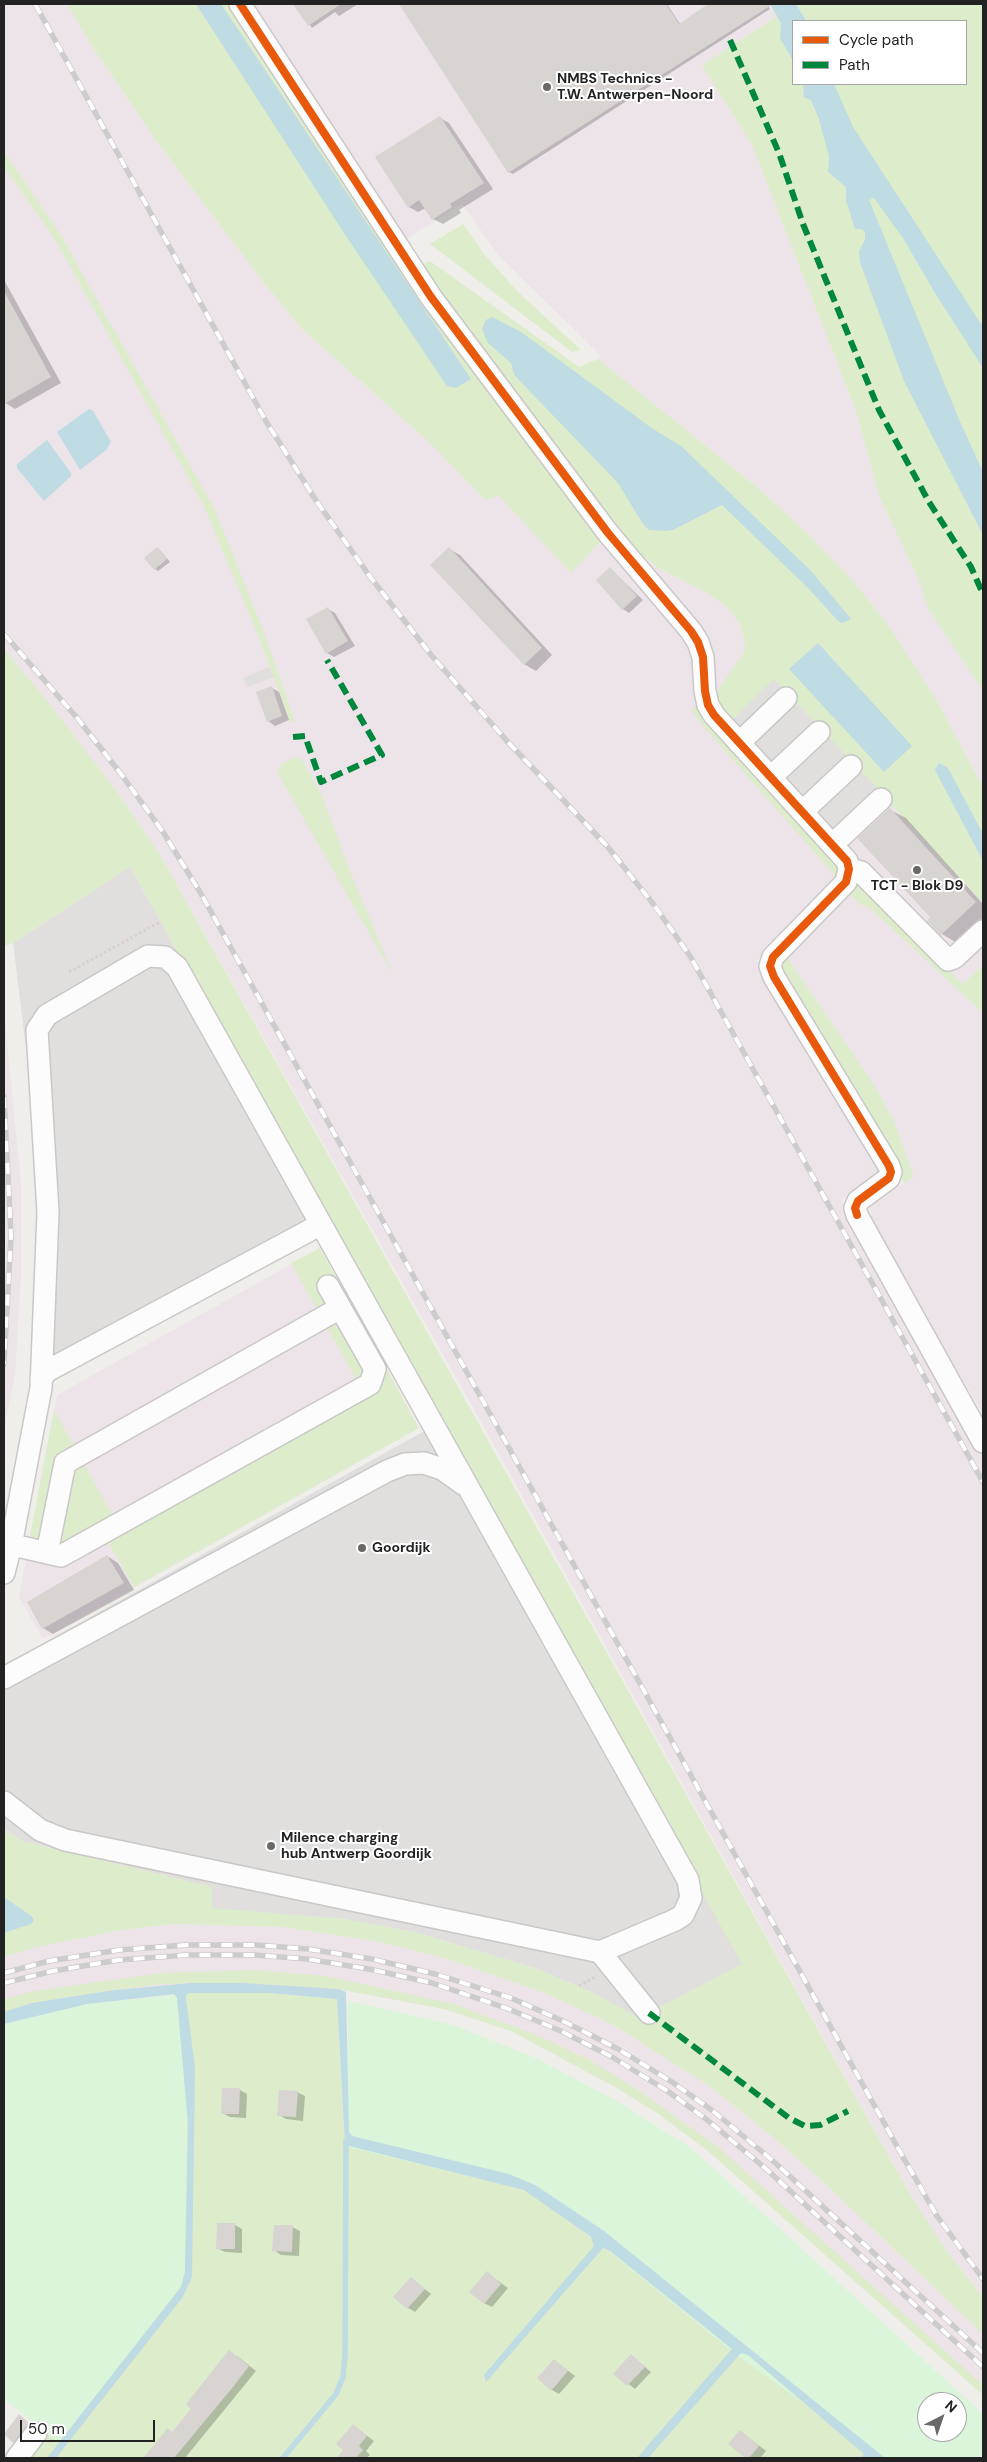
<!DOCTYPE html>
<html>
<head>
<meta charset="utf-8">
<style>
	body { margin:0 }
	#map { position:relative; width:987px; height:2462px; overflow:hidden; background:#f0eeeb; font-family:"DM Sans",sans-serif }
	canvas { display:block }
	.frame { position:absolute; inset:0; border:5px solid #222; pointer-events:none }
	.legend { position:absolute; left:792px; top:20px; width:175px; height:65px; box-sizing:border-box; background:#fff; border:1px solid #a7a7a7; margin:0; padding:6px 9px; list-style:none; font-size:15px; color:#222 }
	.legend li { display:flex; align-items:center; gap:10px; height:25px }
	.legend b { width:25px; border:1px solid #a7a7a7 }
	.north { position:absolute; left:917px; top:2392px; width:50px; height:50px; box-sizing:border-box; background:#fff; border:1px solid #a7a7a7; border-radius:50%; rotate:41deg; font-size:14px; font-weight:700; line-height:20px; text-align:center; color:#222 }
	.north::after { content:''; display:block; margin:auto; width:18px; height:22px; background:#6a6968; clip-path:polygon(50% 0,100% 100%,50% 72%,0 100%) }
	.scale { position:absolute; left:20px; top:2420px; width:135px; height:22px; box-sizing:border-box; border:2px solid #222; border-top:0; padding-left:6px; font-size:15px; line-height:18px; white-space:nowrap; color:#222; -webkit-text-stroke:4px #fff; paint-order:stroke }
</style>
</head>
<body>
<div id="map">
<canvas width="987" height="2462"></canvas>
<div class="frame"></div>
<ul class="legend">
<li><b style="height:6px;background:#e8590c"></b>Cycle path</li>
<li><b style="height:6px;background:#00873e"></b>Path</li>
</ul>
<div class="north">N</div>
<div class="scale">50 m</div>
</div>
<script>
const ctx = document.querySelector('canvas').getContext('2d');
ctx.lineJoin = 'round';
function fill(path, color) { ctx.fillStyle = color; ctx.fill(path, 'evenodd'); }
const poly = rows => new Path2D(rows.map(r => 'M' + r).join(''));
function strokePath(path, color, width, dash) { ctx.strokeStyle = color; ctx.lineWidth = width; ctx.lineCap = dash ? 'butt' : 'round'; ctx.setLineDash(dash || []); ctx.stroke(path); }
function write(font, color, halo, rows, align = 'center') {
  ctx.font = font + ' "DM Sans",sans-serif'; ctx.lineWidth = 4; ctx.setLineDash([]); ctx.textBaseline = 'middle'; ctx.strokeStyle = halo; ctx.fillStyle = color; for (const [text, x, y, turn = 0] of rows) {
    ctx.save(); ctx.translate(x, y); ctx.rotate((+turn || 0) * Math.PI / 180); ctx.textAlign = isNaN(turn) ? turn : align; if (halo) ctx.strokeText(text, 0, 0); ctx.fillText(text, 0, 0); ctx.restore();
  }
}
const industrial = poly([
	[4,4,67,4,91,45,157,142,264,283,303,330,430,443,485,500,499,496,571,572,613,528,639,555,657,567,707,593,727,607,739,623,745,641,774,679,983,903,983,965,963,984,855,881,861,905,870,907,983,1013,983,1414,872,1227,871,1207,877,1199,914,1177,894,1121,875,1086,785,954,834,887,757,961,877,1161,880,1168,877,1176,841,1200,983,1457,983,2297,946,2250,910,2194,482,1424,159,853,118,793,4,649],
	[247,4,770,4,777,16,702,65,752,145,855,408,880,498,917,576,929,610,983,691,983,787,937,701,891,629,853,581,808,534,757,487,598,359,601,356,498,255,462,204,403,241],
	[4,1011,21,1182,21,1278,15,1376,4,1429],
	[320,1248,419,1428,43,1639,19,1597,57,1395],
	[175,1924,282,1927,381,1942,441,1957,542,1992,610,2023,709,2086,768,2133,820,2179,983,2334,983,2395,708,2151,660,2115,615,2087,511,2031,444,2009,342,1990,4,2012,4,1957,34,1948,115,1931]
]);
const grass = poly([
	[67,4,232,4,602,540,571,573,499,496,485,500,430,443,303,330,264,283,157,142,91,45],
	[770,4,983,4,983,691,929,610,917,576,880,498,855,408,752,145,702,65,777,16],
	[793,21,966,21,966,84,793,84],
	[4,152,59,232,215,510,263,630,295,721,290,722,258,635,203,504,53,236,4,167],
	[463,224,485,255,517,291,581,350,572,352,430,244],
	[430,261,579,367,598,359,757,487,808,534,853,581,891,629,937,701,983,787,983,903,774,679,728,724,721,714,716,693,744,652,745,641,739,623,727,607,707,593,657,567,620,538,420,267],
	[4,649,49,703,118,793,159,853,910,2194,946,2250,983,2297,983,2334,820,2179,768,2133,709,2086,610,2023,542,1992,441,1957,381,1942,282,1927,175,1924,115,1931,34,1948,4,1957,4,1829,23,1841,212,1887,212,1907,344,1919,415,1932,538,1969,593,1993,639,2018,741,1964,130,867,13,943,4,946],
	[696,706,715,730,837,864,839,880,702,725,691,710],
	[294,758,299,758,305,764,322,796,348,866,393,975,277,772,281,764],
	[854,881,963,984,983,965,983,1013,870,908,861,905,847,892],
	[785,954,875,1086,894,1121,914,1177,904,1183,783,978,781,968],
	[320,1248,419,1428,134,1587,99,1526,60,1548,29,1541,54,1410,122,1532,365,1395,291,1263],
	[253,1970,326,1976,454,2004,539,2036,590,2060,635,2088,717,2146,983,2385,983,2395,708,2151,660,2115,615,2087,511,2031,444,2009,339,1989,241,1983,161,1984,115,1990,32,2003,4,2012,4,1999,34,1991,161,1973],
	[189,1993,269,1993,337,1999,345,2145,518,2188,531,2193,748,2355,870,2458,25,2458,45,2432,59,2443,182,1994]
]);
const park = poly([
	[182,1994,188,2063,185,2272,181,2287,59,2443,4,2399,4,2024,87,2004],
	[348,2001,453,2025,536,2058,617,2101,691,2148,983,2414,983,2458,870,2458,808,2406,739,2357,591,2237,531,2193,518,2188,347,2147],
	[927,2402,957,2402,957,2432,927,2432]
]);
const parking = poly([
	[269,667,274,677,248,687,243,678],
	[774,679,890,802,842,847,728,724],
	[130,867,742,1964,639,2018,593,1993,538,1969,415,1932,344,1919,212,1908,212,1887,23,1841,4,1829,4,1665,426,1430,320,1237,30,1394,39,1154,13,943]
]);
const water = poly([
	[196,4,221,4,471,379,456,388,447,386,344,233],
	[770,4,796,4,806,21,793,21,793,61,780,38,781,23],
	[803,84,834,84,853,127,983,327,983,368,935,293,903,238,874,198,869,200,961,424,983,472,983,535,904,381,860,262,859,251,865,240,865,232,862,229,855,229,846,200,846,187,828,172,829,157,819,119,811,100,804,97],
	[492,317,521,332,653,429,681,446,812,572,851,619,842,623,838,621,807,587,722,505,673,530,663,531,649,530,643,524,618,483,518,379,514,374,511,363,488,343,482,329,486,320],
	[89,409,93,411,111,442,106,450,80,470,57,432],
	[47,440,71,473,71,476,44,501,17,468,17,464],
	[818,643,912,746,884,772,789,669],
	[939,763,948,768,983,834,983,861,935,770],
	[4,1897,31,1916,34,1920,31,1924,4,1933],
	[191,1983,241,1983,339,1989,346,1992,349,2132,352,2136,509,2174,535,2185,604,2231,885,2458,860,2458,864,2454,748,2355,741,2353,648,2458,637,2458,732,2349,610,2251,603,2248,486,2382,484,2375,594,2246,591,2237,524,2190,345,2145,337,1999,269,1993,189,1993,186,1995,186,1999,195,2067,192,2277,182,2298,56,2458,47,2458,181,2287,185,2272,188,2124,177,1998,174,1994,87,2004,4,2024,4,2012,32,2003,115,1990]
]);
const shadow = poly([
	[295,4,358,4,339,16,335,12,312,28],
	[401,4,667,4,680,24,710,4,767,4,770,9,513,174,509,172],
	[440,118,449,123,493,189,459,210,461,213,443,224,433,219,426,208,418,212,409,207],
	[4,280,61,383,15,409,4,402],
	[158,548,170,562,158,571,155,569],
	[449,549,460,555,552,655,536,671,524,664],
	[610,569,643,600,629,613,623,609,598,580],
	[328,609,335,613,355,646,334,657,327,653],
	[272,688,279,692,289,720,275,726,268,721],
	[890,810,906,818,983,904,983,919,957,943,942,934,928,921,932,917],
	[107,1556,118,1563,134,1590,53,1634,43,1628],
	[240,2090,247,2094,246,2118,230,2117,222,2113],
	[297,2092,305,2096,303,2121,286,2119,279,2115],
	[235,2225,242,2229,242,2253,225,2252,217,2248],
	[292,2227,300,2231,299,2256,281,2255,274,2250],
	[487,2273,508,2288,492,2307,484,2303],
	[411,2278,431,2294,415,2312,408,2308],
	[237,2356,256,2371,185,2458,145,2458,168,2430,173,2433],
	[632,2356,651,2372,635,2389,615,2374],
	[555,2361,575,2376,559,2394,552,2390],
	[20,2416,36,2428,21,2446,5,2435],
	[354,2426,374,2441,366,2451,370,2455,366,2458,343,2458,340,2456,345,2450],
	[740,2431,766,2451,760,2458,747,2458,730,2443]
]);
const stream = poly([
	[283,2458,336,2394,343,2377,345,2356,346,2141]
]);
const building = poly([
	[293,4,341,4,308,26],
	[399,4,666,4,679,24,708,4,773,4,508,173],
	[440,116,484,183,450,204,452,207,432,220,419,200,408,208,375,157],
	[4,291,51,377,4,404],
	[157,547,167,559,154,570,144,558],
	[449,547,542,648,524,665,430,565],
	[610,567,637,596,622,610,596,580],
	[328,607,348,641,326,654,306,619],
	[272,686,282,716,267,722,256,692],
	[890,808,976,902,941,935,927,921,930,917,857,838],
	[107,1555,124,1583,42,1629,27,1602],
	[222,2088,240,2088,239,2114,221,2114],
	[279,2090,298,2091,296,2117,277,2116],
	[217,2223,235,2223,235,2249,216,2249],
	[274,2225,293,2225,292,2252,272,2251],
	[487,2271,501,2284,484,2304,469,2292],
	[411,2277,425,2289,407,2309,393,2297],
	[229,2350,249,2366,233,2387,174,2458,143,2458,168,2428,172,2432,191,2409,186,2404],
	[631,2354,645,2367,627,2386,613,2374],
	[554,2359,568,2371,551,2391,537,2378],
	[19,2414,29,2423,13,2443,4,2434],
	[353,2424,367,2436,359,2446,363,2450,356,2458,337,2458,343,2450,336,2444],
	[740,2430,759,2446,749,2458,745,2458,728,2444]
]);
const path = poly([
	[69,972,160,922],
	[579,1986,597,1976]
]);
const minor = poly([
	[240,4,431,297,608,533,691,631,698,642,703,657,705,691,708,705,714,715,847,861,849,869,846,882,773,957,770,966,774,977,889,1166,891,1172,889,1178,858,1201,855,1208,857,1215,983,1442],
	[739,743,786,698],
	[771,777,819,732],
	[803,811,851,766],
	[833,844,881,799],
	[849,869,861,872,948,960,954,958,983,931],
	[41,1379,47,1371,314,1228,319,1227,325,1231],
	[4,1543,61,1556,370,1384,375,1369,328,1286],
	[47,1553,65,1463,340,1308],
	[4,1573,11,1545,41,1388,48,1212,37,1030,47,1015,141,960,148,956,165,957,177,967,688,1880,691,1898,683,1915,675,1920,600,1952,65,1840,40,1830,4,1802],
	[4,1678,387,1471,405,1464,424,1463,442,1469,463,1484],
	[600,1952,649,2013],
	[17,2458,36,2433]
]);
const rail = poly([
	[35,4,267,423,317,502,371,578,432,656,506,740,607,846,654,905,690,956,983,1482],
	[4,634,78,719,121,774,163,832,200,892,903,2157,937,2216,983,2279],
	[4,1097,11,1236,4,1364],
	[4,1973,49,1961,119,1950,186,1945,256,1945,308,1949,372,1959,435,1974,511,1998,565,2022,618,2049,672,2082,713,2111,772,2160,983,2353],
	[4,1983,53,1971,119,1960,187,1955,255,1955,307,1959,369,1969,432,1983,506,2008,561,2031,612,2057,666,2090,706,2119,765,2168,983,2367]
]);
const quiet = poly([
	[730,40,779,153,803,224,879,410,929,502,971,567,983,594],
	[293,737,305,736,321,782,382,755,327,660],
	[649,2013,789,2118,805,2126,820,2125,848,2111]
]);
const cycleway = poly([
	[240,4,431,297,608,533,691,631,698,642,703,657,705,691,708,705,714,715,847,861,849,869,846,882,773,957,770,966,774,977,889,1166,891,1172,889,1178,858,1201,855,1208,857,1215]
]);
const markers = [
	[547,87,5,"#6a6968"],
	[917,870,5,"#6a6968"],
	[362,1548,5,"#6a6968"],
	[271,1846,5,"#6a6968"]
];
const poiNames = [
	["NMBS Technics -",557,79],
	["T.W. Antwerpen-Noord",557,95],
	["TCT - Blok D9",917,886,"center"],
	["Goordijk",372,1548],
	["Milence charging",281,1838],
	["hub Antwerp Goordijk",281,1854]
];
fill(industrial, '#ede4e9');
fill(grass, '#ddeccb');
fill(park, '#daf5da');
fill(parking, '#e0dfde');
fill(water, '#bfdbe3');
fill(shadow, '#0003');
strokePath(stream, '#bfdbe3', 5.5);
fill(building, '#d7d4d2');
strokePath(minor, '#c9c8c7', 24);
strokePath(path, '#dccecd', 3, [2.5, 2.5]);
strokePath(minor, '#fdfcfc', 21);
strokePath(rail, '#ccc', 5.5);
strokePath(rail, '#fff', 4, [11]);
strokePath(quiet, '#00873e', 6, [12, 6]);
strokePath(cycleway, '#e8590c', 8);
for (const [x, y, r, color] of markers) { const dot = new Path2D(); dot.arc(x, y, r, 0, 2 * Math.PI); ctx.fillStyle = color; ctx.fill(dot); strokePath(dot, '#fff', 2); }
write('bold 14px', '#222', '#fff', poiNames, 'left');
</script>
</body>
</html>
